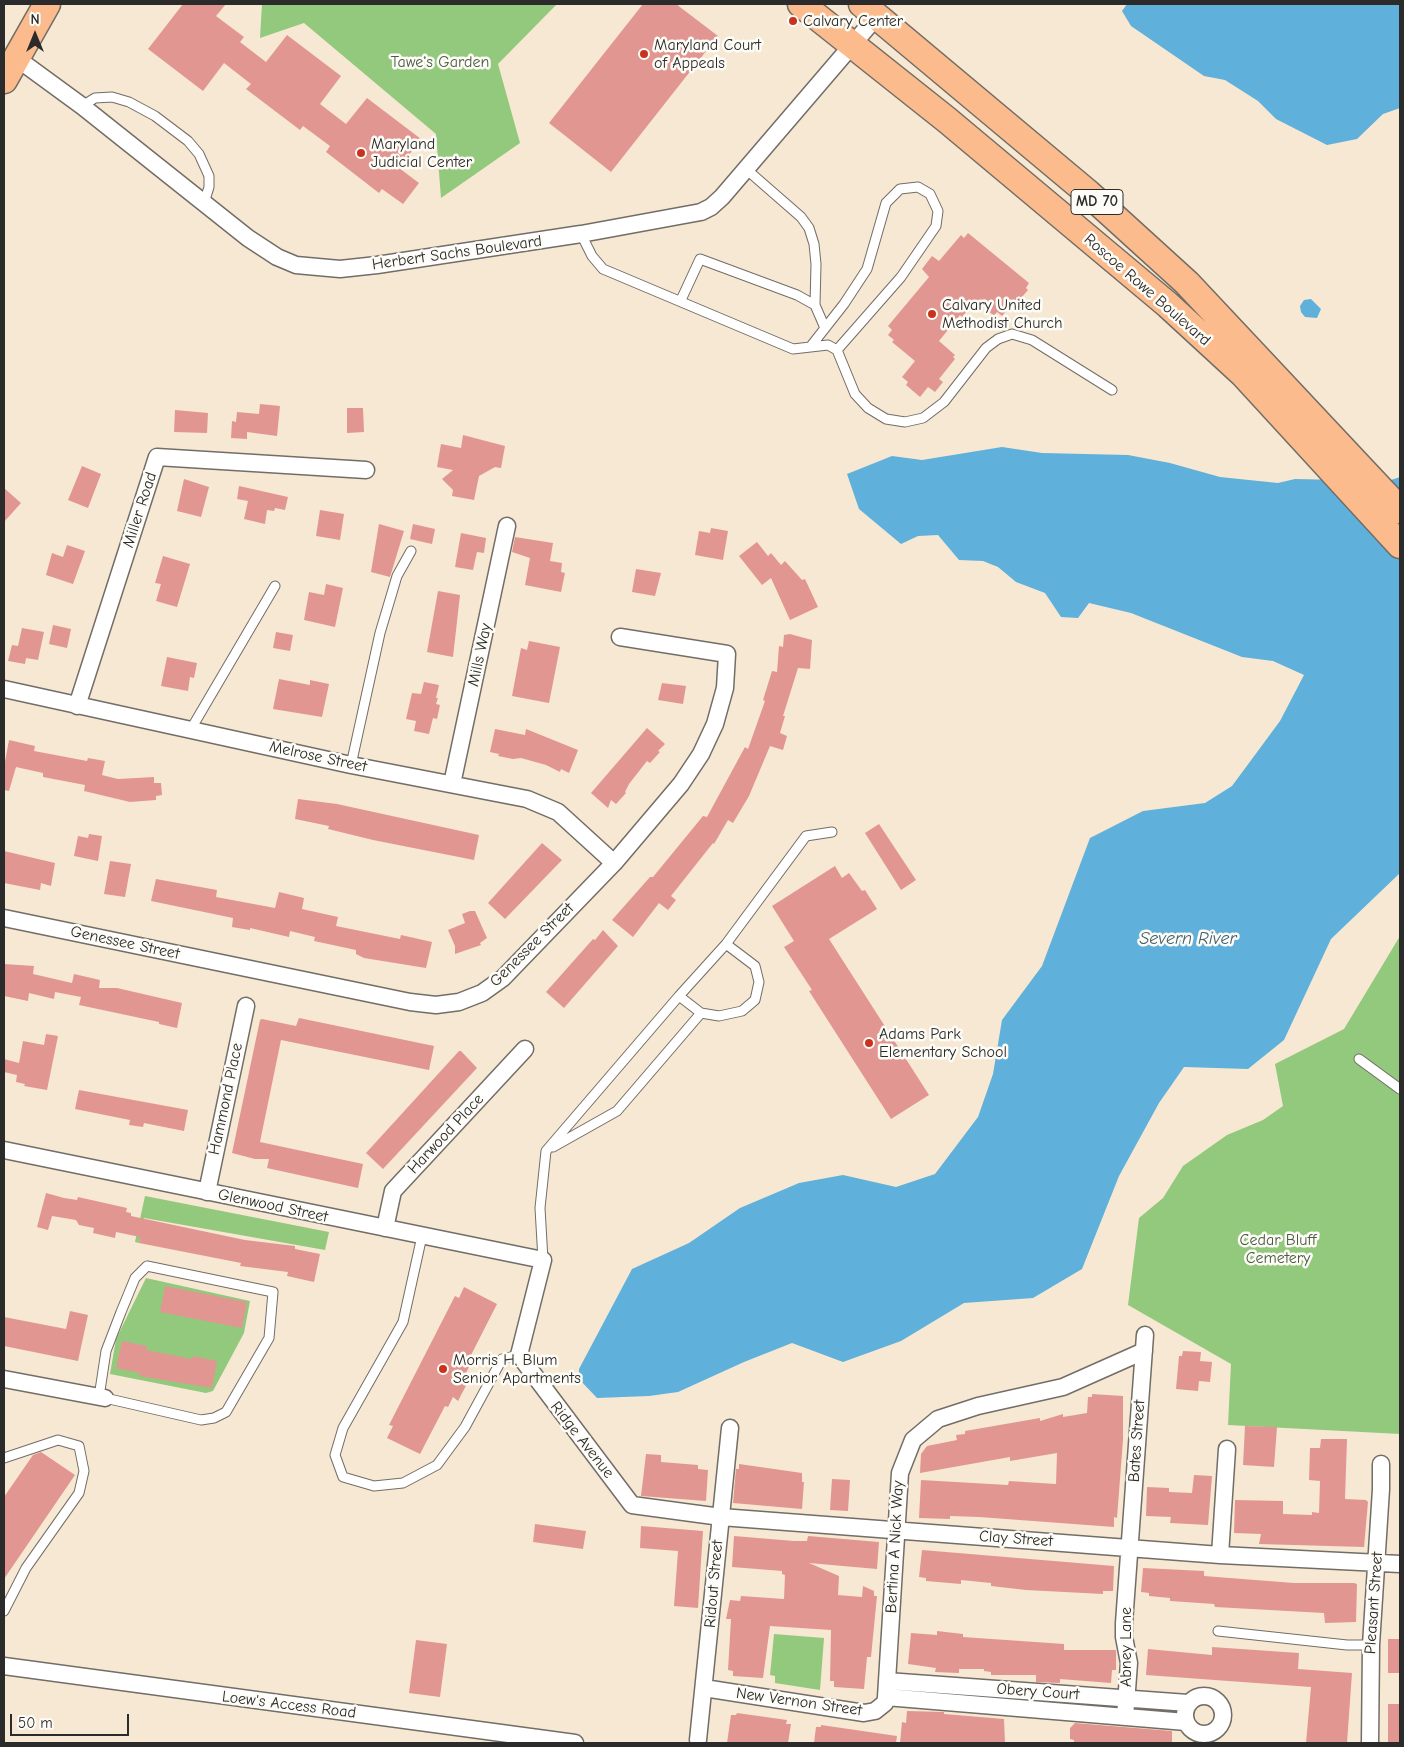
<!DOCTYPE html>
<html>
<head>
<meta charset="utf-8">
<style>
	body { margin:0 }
	#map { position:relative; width:1404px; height:1747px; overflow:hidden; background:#f7e8d3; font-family:"Comic Neue",sans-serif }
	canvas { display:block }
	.frame { position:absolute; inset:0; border:5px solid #2b2b2b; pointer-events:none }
	.north { position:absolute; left:10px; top:10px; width:50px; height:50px; -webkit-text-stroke:4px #fdfcf7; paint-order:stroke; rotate:0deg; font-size:14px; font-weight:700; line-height:20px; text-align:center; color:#2b2b2b }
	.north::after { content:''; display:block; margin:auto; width:18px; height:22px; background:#2b2b2b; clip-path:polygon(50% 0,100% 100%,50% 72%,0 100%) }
	.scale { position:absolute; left:10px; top:1714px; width:119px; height:22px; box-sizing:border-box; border:2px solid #2b2b2b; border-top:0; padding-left:6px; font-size:15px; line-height:18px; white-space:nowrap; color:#2b2b2b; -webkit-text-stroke:4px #fdfcf7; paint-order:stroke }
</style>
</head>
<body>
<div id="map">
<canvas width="1404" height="1747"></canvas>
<div class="frame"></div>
<div class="north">N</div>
<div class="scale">50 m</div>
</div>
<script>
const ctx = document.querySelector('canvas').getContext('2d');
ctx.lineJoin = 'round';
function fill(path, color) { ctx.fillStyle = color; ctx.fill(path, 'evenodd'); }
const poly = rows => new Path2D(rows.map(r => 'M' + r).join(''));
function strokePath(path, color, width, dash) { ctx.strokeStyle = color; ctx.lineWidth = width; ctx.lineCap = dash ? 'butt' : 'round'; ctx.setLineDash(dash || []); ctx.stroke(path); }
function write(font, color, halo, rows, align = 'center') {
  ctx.font = font + ' "Comic Neue",sans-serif'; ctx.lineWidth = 5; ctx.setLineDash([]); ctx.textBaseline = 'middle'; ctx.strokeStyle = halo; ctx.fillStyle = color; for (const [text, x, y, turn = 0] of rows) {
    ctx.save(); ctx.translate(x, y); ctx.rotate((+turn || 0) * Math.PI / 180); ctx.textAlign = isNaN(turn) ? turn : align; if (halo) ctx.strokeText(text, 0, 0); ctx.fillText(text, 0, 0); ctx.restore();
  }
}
const green = poly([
	[262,4,557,4,498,64,520,143,441,198,436,134,304,23,260,38],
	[1400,936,1400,1434,1228,1425,1231,1364,1128,1305,1139,1218,1163,1198,1183,1166,1227,1135,1263,1120,1283,1106,1275,1064,1344,1029],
	[145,1196,329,1232,325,1250,144,1218,139,1243,135,1242],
	[146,1278,250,1301,244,1333,213,1391,206,1393,110,1374,116,1339],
	[774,1634,824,1638,820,1690,775,1683,775,1676,770,1675]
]);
const water = poly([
	[1127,4,1400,4,1400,108,1383,114,1357,139,1327,145,1276,119,1258,101,1225,80,1204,76,1131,26,1122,11],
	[1311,299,1321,309,1317,318,1305,317,1301,312,1300,306,1304,300],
	[1002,447,1042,453,1128,455,1170,463,1220,477,1278,483,1295,479,1388,481,1400,477,1400,873,1331,939,1284,1040,1248,1069,1184,1067,1159,1103,1119,1176,1082,1269,1033,1298,964,1303,901,1341,843,1362,792,1343,744,1362,678,1392,649,1396,597,1398,579,1379,579,1369,632,1269,689,1243,740,1208,799,1183,843,1175,896,1187,935,1174,978,1117,993,1074,1002,1020,1042,966,1090,838,1143,811,1205,803,1232,786,1280,721,1304,675,1273,661,1242,657,1131,613,1089,603,1078,618,1061,617,1045,593,1016,582,998,567,983,561,959,560,938,535,918,536,901,544,859,509,847,474,892,456,922,460]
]);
const building = poly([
	[183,4,226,4,216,16,244,37,240,42,266,62,287,35,341,76,320,104,346,124,367,98,421,139,399,168,419,183,403,204,382,189,379,193,326,152,330,146,303,126,300,130,246,89,251,84,224,63,203,91,148,49],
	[643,4,676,4,718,36,611,172,549,123],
	[968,233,1029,283,1026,288,1028,290,1009,312,1007,310,1002,316,997,312,994,316,976,300,962,317,960,315,939,341,955,355,953,357,955,359,939,379,943,382,935,392,928,387,920,397,906,385,908,382,902,377,915,361,892,342,894,340,888,335,892,330,888,326,929,277,922,269,932,256,939,261,961,235,964,238],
	[260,404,280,406,277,436,247,432,247,439,231,438,232,421,236,422,237,412,259,414],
	[347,408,363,408,364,432,347,433],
	[175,410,208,413,207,433,174,432],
	[463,435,505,446,501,468,495,467,479,476,474,500,452,496,453,490,442,479,453,470,437,467,441,444,461,448],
	[82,466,101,474,88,508,68,500],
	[184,479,209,487,201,517,177,511],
	[239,486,288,497,285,510,275,508,274,511,267,510,265,524,244,519,248,501,237,499],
	[4,488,21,503,4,522],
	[320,510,344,514,340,540,316,536],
	[379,524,404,531,390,577,371,572],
	[413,524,435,529,432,544,410,539],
	[711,528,728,531,723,560,695,555,699,531,710,533],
	[461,533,486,538,484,553,477,552,473,570,455,567],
	[515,537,553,543,550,561,562,563,561,572,565,573,561,592,525,585,530,558,512,552],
	[757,542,768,556,771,553,781,565,785,561,802,580,805,579,818,607,790,620,771,578,762,585,739,556],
	[67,545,85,551,73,584,46,575,52,553,63,557],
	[163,556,190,564,177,607,156,601,161,584,155,583],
	[636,569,661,573,655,596,632,592],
	[326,584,343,588,335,627,304,620,309,592,324,595],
	[438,591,460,595,453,657,427,652],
	[53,625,71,629,67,648,49,644],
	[22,628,44,632,38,660,26,658,25,664,8,661,12,645,18,646],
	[276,632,293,635,290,651,273,648],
	[790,634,812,640,810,669,798,668,783,716,785,716,780,733,787,736,783,750,770,746,749,796,733,823,728,820,714,844,713,843,671,896,676,900,668,910,659,903,633,937,612,920,650,877,653,877,703,816,707,817,745,747,748,749,765,701,763,700,772,671,777,672,779,646,783,647,784,635],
	[529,641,560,647,549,703,512,696,521,648,527,650],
	[167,657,197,663,194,678,190,677,188,691,161,686],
	[279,679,310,685,310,680,329,684,322,717,273,709],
	[424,682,439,685,436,698,438,698,436,704,440,705,437,719,433,718,429,734,414,731,416,721,406,719,412,693,421,694],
	[662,683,686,686,683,704,658,700],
	[647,728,665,744,658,751,660,752,650,763,647,761,629,784,625,792,626,793,616,804,611,800,608,808,591,793],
	[495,729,525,735,526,729,578,750,569,773,561,769,560,772,546,765,521,758,513,759,498,756,499,754,490,752],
	[9,740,35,746,34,751,87,761,88,758,105,761,102,775,118,779,154,777,154,783,161,783,162,795,156,796,156,800,130,802,84,791,85,785,43,777,43,773,16,767,9,791,4,790,4,767],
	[298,799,337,804,479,835,474,860,373,840,328,829,329,826,295,819],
	[879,824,916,880,901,890,865,833],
	[89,834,102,836,98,861,74,856,78,836,88,838],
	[542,843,562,860,505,919,488,903],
	[4,851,55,863,51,886,41,883,40,890,4,883],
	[110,861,131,864,125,897,104,894],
	[835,866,842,878,849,873,862,891,865,890,877,909,829,939,929,1095,891,1119,809,991,812,990,784,947,794,941,772,906],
	[156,879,217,890,216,897,275,908,279,892,304,898,302,909,338,917,336,926,400,939,401,935,432,942,426,968,364,958,356,954,356,950,314,941,315,937,290,931,289,937,250,928,250,930,232,927,233,918,151,901],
	[470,911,475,911,487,938,480,943,481,945,455,954,455,946,448,930,465,923,462,914],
	[603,930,618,946,564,1008,546,992,593,939,595,940],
	[4,964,34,966,33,974,72,983,74,974,100,980,99,988,117,988,182,1003,177,1028,159,1024,159,1022,79,1005,81,997,55,992,54,999,29,993,28,1001,4,996],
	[299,1018,434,1046,429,1070,281,1040,260,1142,363,1164,358,1188,267,1168,269,1159,255,1159,232,1153,260,1020,262,1019,296,1026],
	[46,1034,58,1036,47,1090,24,1086,25,1084,16,1082,17,1075,4,1072,4,1059,19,1063,23,1041,44,1045],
	[459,1051,461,1051,477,1068,383,1169,366,1153],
	[79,1090,188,1110,184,1131,144,1123,143,1127,129,1125,130,1120,75,1109],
	[46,1193,64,1198,77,1200,78,1197,127,1208,126,1212,131,1213,131,1216,245,1240,295,1246,295,1249,320,1254,314,1282,287,1276,288,1272,240,1266,241,1263,139,1243,140,1237,116,1232,115,1238,93,1233,94,1228,79,1225,76,1220,52,1216,48,1230,37,1227],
	[165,1286,247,1302,242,1328,160,1312],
	[464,1287,497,1304,467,1363,470,1365,466,1373,471,1376,458,1401,453,1397,448,1407,445,1406,420,1454,387,1438,393,1426,389,1425,455,1296,459,1298],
	[70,1311,88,1315,78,1361,4,1346,4,1317,66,1329],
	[122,1341,147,1346,146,1350,192,1359,193,1356,217,1361,212,1388,139,1376,140,1373,116,1368],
	[1183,1351,1201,1352,1200,1361,1212,1362,1210,1382,1199,1381,1198,1391,1176,1389,1179,1356,1182,1356],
	[1092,1394,1123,1396,1123,1440,1117,1518,1114,1517,1114,1527,979,1517,950,1516,950,1519,919,1518,921,1480,1008,1485,1009,1481,1056,1484,1057,1453,1010,1461,1010,1457,920,1473,921,1454,927,1446,957,1440,956,1435,965,1434,965,1431,1040,1418,1040,1421,1063,1414,1063,1417,1087,1413,1088,1397,1092,1397],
	[1245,1426,1277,1427,1274,1467,1243,1465],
	[1321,1439,1347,1439,1345,1499,1366,1500,1368,1502,1364,1547,1259,1544,1261,1534,1234,1533,1235,1500,1283,1501,1283,1514,1312,1515,1312,1512,1319,1513,1320,1481,1309,1480,1310,1448,1320,1448],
	[41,1452,75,1475,4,1579,4,1497,33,1455],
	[646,1454,661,1455,661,1462,698,1465,698,1469,708,1470,706,1501,641,1496],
	[739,1464,802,1473,802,1482,804,1482,802,1509,733,1503,736,1469,739,1469],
	[1194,1475,1212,1476,1208,1525,1170,1523,1171,1517,1146,1516,1147,1487,1169,1488,1169,1492,1192,1493],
	[832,1479,850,1480,848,1511,830,1510],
	[535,1524,586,1531,583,1549,533,1542],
	[641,1526,703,1531,698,1608,674,1606,678,1551,640,1548],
	[734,1536,794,1541,807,1541,808,1536,879,1542,877,1569,809,1563,839,1576,838,1595,862,1597,863,1586,874,1591,874,1596,877,1596,871,1657,867,1657,864,1689,834,1687,834,1681,830,1681,831,1630,770,1626,763,1678,733,1676,733,1671,728,1670,731,1619,726,1619,730,1600,740,1601,741,1596,784,1599,785,1575,782,1574,782,1571,732,1567],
	[922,1550,1114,1566,1113,1591,1103,1591,1103,1594,1026,1590,991,1586,991,1583,961,1580,961,1584,926,1581,926,1578,919,1577],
	[1143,1568,1204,1571,1204,1576,1294,1583,1354,1583,1357,1584,1356,1622,1325,1623,1324,1613,1215,1607,1214,1604,1170,1601,1170,1598,1149,1596,1149,1593,1141,1592],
	[937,1631,963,1634,963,1637,1064,1644,1064,1650,1116,1650,1116,1670,1112,1670,1111,1683,1060,1679,1060,1683,1036,1682,1036,1675,991,1675,991,1672,984,1671,984,1669,959,1669,959,1673,935,1672,936,1668,908,1664,911,1633,937,1635],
	[1388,1639,1400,1639,1400,1673,1388,1673],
	[416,1640,447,1644,440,1697,409,1693],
	[1212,1647,1299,1653,1298,1669,1352,1673,1347,1743,1306,1743,1311,1687,1146,1675,1148,1649,1212,1655],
	[1388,1704,1400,1704,1400,1743,1388,1743],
	[907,1711,944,1712,944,1714,1004,1719,1005,1743,900,1743,902,1722,906,1723],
	[737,1713,787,1720,786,1724,791,1724,788,1743,727,1743,731,1715,736,1715],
	[1075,1723,1172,1731,1172,1743,1074,1743,1074,1740,1070,1739,1070,1728],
	[821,1725,897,1736,896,1743,814,1743,816,1727,821,1727]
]);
const service = poly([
	[82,106,95,98,112,97,129,102,155,116,188,141,199,154,209,176,209,187,204,203],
	[746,169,801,217,809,228,814,244,816,264,815,305,825,328],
	[581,234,592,256,603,269,793,349,828,345,837,350,855,394,868,408,886,419,905,422,923,418,944,402,986,348,998,339,1012,334,1032,340,1112,390],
	[681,300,700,259,797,295,815,305],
	[811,346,844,304,867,269,886,203,900,189,918,187,930,194,938,211,936,226,901,277,837,350],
	[191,729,275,586],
	[351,765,380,633,397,576,411,551],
	[679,996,701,1013,719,1016,742,1011,755,1000,759,982,755,966,726,944],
	[1359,1059,1400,1089],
	[553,1147,617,1111,701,1013],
	[422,1236,403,1322,343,1428,335,1455,343,1477,374,1486,403,1483,437,1465,465,1427,502,1359,519,1355],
	[543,1260,540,1208,546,1151,679,996,726,944,806,836,832,832],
	[99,1397,106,1351,121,1312,135,1278,147,1266,273,1292,269,1338,226,1412,214,1418,201,1420,105,1398],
	[4,1458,58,1440,79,1446,84,1471,79,1493,26,1568,4,1611],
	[1218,1631,1347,1645,1371,1645]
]);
const minor = poly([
	[15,57,82,106,248,238,277,257,296,265,340,269,377,265,581,234,701,212,711,207,722,197,877,16],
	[4,689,351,765,527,799,558,812,614,863],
	[77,706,157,457,366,470],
	[452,784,507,526],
	[4,918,410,1002,436,1005,459,1002,482,993,503,978,614,863,681,784,701,754,715,724,725,688,727,654,620,637],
	[4,1150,543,1260,519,1355,632,1505,721,1517,1220,1555,1400,1564],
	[207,1192,246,1006],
	[385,1228,393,1191,525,1049],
	[4,1379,105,1398],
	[1220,1555,1227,1449],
	[4,1666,575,1743],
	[887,1681,1188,1703],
	[704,1688,864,1713,875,1711,885,1703,886,1697,900,1473,913,1440,938,1419,978,1406,1063,1387,1144,1351],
	'1185 1715a19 19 0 1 1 38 0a19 19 0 1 1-38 0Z',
	[886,1697,1186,1722],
	[1125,1717,1129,1663,1124,1637,1124,1623,1145,1335],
	[698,1740,730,1428],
	[1370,1743,1371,1645,1381,1489,1381,1464]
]);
const primary = poly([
	[801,4,947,120,1168,305,1243,374,1400,545],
	[862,4,1088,193,1187,283,1400,510],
	[4,80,47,4]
]);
const markers = [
	[793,21,5,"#c8321e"],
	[644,54,5,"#c8321e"],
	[361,153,5,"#c8321e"],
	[932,314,5,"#c8321e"],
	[869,1043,5,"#c8321e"],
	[443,1369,5,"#c8321e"]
];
const shields = [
	[1097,202,52]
];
const shieldNames = [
	["MD 70",1097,202]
];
const poiNames = [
	["Calvary Center",803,21],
	["Maryland Court",654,45],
	["of Appeals",654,63],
	["Maryland",371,144],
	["Judicial Center",371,162],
	["Calvary United",942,305],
	["Methodist Church",942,323],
	["Adams Park",879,1034],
	["Elementary School",879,1052],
	["Morris H. Blum",453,1360],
	["Senior Apartments",453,1378]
];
const parkNames = [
	["Tawe's Garden",440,62],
	["Cedar Bluff",1278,1240],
	["Cemetery",1278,1258]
];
const streetNames = [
	["Herbert Sachs Boulevard",457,253,-8],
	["Roscoe Rowe Boulevard",1147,290,41],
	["Miller Road",140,510,-72],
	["Mills Way",480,655,-78],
	["Melrose Street",318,757,12],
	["Genessee Street",125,943,12],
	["Genessee Street",532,945,-45],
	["Hammond Place",226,1099,-78],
	["Harwood Place",446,1134,-47],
	["Glenwood Street",273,1206,12],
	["Ridge Avenue",582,1440,52],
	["Bates Street",1137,1441,-86],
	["Clay Street",1016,1539,4],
	["Bertina A Nick Way",895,1547,-87],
	["Ridout Street",714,1584,-85],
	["Pleasant Street",1374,1603,-86],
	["Abney Lane",1126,1647,-90],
	["Obery Court",1038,1692,4],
	["New Vernon Street",799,1702,8],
	["Loew's Access Road",289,1705,7]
];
const waterNames = [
	["Severn River",1188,939]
];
fill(green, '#93c97c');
fill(water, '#5fb0da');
fill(building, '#e29692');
strokePath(service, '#726d66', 11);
strokePath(minor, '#726d66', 19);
strokePath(primary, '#726d66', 29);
strokePath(service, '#fff', 9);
strokePath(minor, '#fff', 16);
strokePath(primary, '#fbbb8c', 26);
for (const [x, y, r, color] of markers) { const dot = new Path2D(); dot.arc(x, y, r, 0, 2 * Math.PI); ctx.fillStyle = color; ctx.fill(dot); strokePath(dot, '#fdfcf7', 2); }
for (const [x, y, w] of shields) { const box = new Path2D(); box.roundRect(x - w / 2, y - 12.5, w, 25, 4); ctx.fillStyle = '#fdfcf7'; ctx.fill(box); strokePath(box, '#2b2b2b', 1); }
write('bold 15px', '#2b2b2b', null, shieldNames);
write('16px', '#2b2b2b', '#fdfcf7', poiNames, 'left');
write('16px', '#4a5a43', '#fdfcf7', parkNames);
write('16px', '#2b2b2b', '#fdfcf7', streetNames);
write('italic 18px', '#406071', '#fdfcf7', waterNames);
</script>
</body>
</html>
